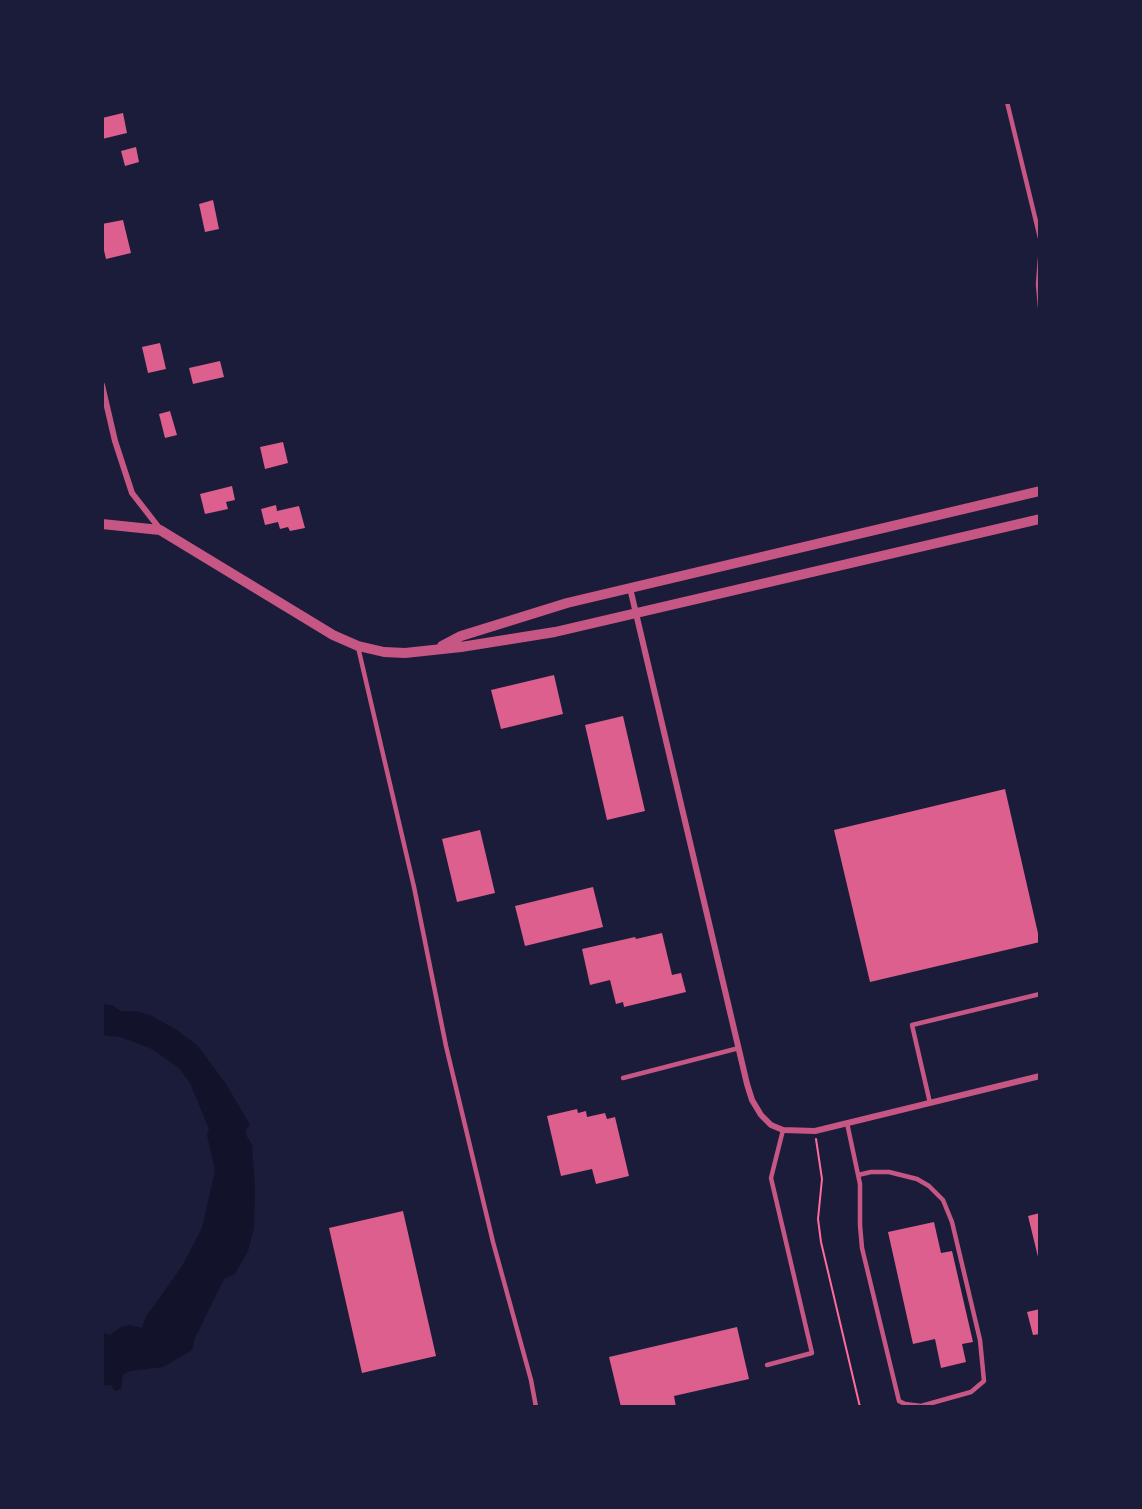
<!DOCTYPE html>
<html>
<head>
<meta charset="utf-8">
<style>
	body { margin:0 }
	#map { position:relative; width:1142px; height:1509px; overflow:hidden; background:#1b1b3a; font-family:"Libre Baskerville",serif }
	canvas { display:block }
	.frame { position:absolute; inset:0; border:104px solid #1b1b3a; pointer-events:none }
</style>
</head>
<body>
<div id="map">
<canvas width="1142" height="1509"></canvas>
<div class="frame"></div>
</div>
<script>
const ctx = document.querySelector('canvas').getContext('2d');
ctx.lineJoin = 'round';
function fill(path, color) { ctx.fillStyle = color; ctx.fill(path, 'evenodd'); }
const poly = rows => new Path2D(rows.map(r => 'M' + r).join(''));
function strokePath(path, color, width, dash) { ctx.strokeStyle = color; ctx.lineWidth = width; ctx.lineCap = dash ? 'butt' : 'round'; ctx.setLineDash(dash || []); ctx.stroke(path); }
const water = poly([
	[102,1004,111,1005,121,1011,136,1011,150,1015,177,1030,198,1046,226,1084,250,1125,246,1130,247,1137,252,1144,255,1187,254,1228,248,1251,235,1274,224,1279,195,1338,192,1350,163,1367,130,1371,123,1374,121,1389,115,1391,111,1385,102,1386,102,1325,104,1325,104,1333,110,1335,121,1327,129,1325,142,1328,146,1317,182,1266,202,1228,215,1171,207,1135,209,1129,190,1083,179,1068,150,1048,120,1037,102,1035]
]);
const building = poly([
	[123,113,127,133,102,139,102,118],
	[136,147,139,162,125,166,121,151],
	[213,200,219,229,205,232,199,204],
	[123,220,131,253,106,259,102,242,102,224],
	[160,343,166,369,148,373,142,347],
	[220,361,224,377,193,384,189,368],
	[170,411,177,435,165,438,159,414],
	[283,442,288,463,265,469,260,447],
	[232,486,235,500,226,502,228,509,205,514,200,494],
	[276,505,277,511,299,506,305,528,290,531,288,527,280,529,278,522,265,525,261,509],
	[554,675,563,714,501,729,491,690],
	[623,716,645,811,607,820,585,725],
	[1005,789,1040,942,870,982,834,830],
	[480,830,495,893,457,902,442,839],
	[593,887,603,927,525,946,515,906],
	[662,933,672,975,681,973,686,992,624,1007,623,1002,616,1004,610,980,590,985,582,949,635,937,636,939],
	[577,1109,578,1113,586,1111,587,1117,605,1113,607,1119,615,1117,629,1176,596,1184,592,1169,561,1176,547,1116],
	[403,1211,436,1356,362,1373,329,1228],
	[1040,1213,1040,1261,1039,1261,1028,1216],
	[934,1222,941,1253,952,1251,973,1342,962,1344,966,1362,941,1368,935,1339,913,1344,888,1232],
	[1040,1309,1040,1334,1033,1335,1027,1312],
	[737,1327,749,1379,674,1396,676,1407,621,1407,609,1357]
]);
const path = poly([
	[816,1139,822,1179,818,1219,821,1242,860,1407]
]);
const service = poly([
	[1007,102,1040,238],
	[1040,258,1038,284,1040,307],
	[358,647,414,887,446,1046,493,1242,531,1380,536,1407],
	[623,1078,739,1048],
	[930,1103,912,1025,1040,994],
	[847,1123,860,1184,860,1225,862,1248,899,1401,905,1404,921,1406,971,1392,984,1381,980,1340,952,1222,943,1200,929,1186,917,1179,889,1172,871,1172,858,1175],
	[767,1365,812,1353,771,1178,783,1130]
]);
const minor = poly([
	[102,385,115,441,132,493,160,529],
	[630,588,747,1084,752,1100,761,1115,771,1125,783,1130,815,1131,1040,1076]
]);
const tertiary = poly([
	[102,524,160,530,333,635,358,646,384,652,405,653,461,647,555,632,1040,519],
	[442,646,461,636,567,603,1040,491]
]);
fill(water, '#12122b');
fill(building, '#dd5f8e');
strokePath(path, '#ff6b9d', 2);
strokePath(service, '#c65784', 4.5);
strokePath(minor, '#c65784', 6);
strokePath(tertiary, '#c65784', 10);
</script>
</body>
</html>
